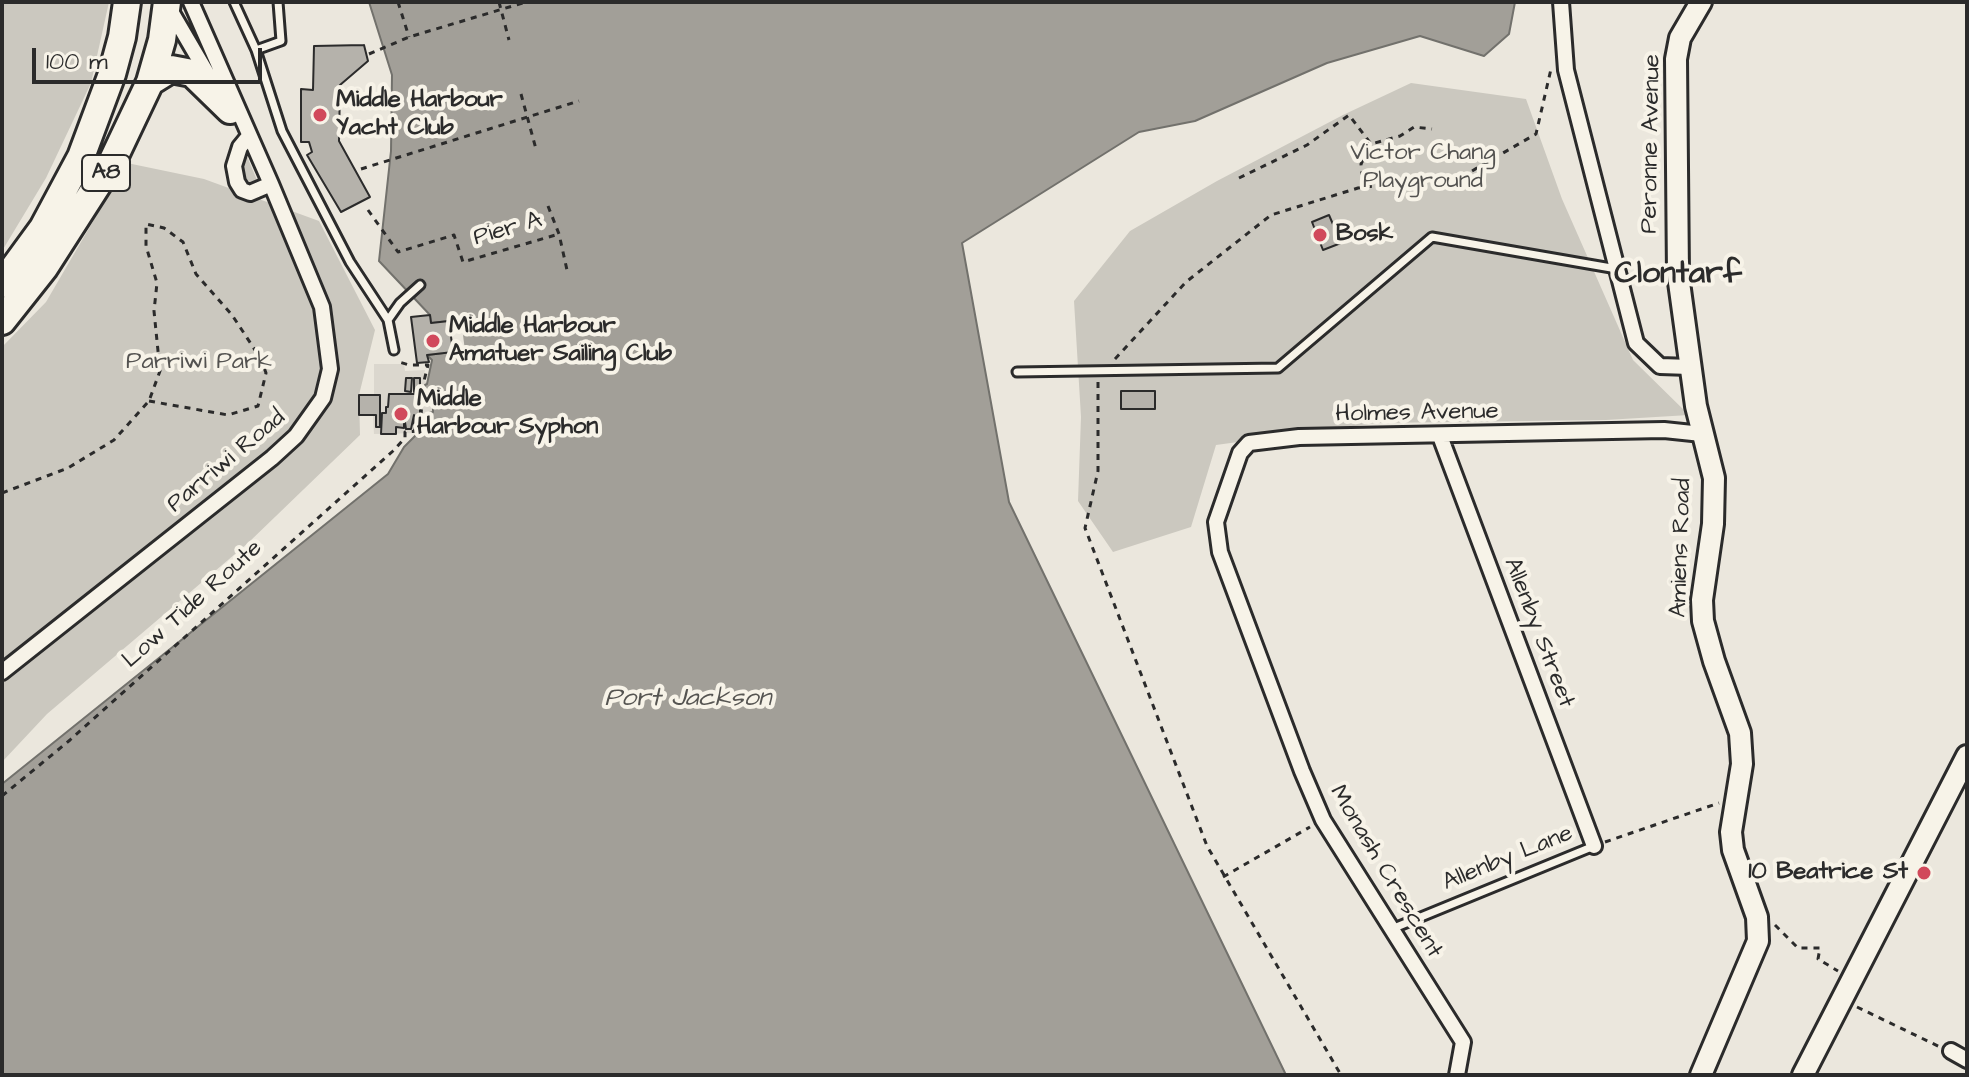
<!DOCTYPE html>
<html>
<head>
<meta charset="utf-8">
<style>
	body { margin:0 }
	#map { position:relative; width:1969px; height:1077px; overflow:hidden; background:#ebe7dd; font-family:"Architects Daughter",sans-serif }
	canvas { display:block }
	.frame { position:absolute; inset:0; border:4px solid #2b2b2b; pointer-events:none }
	.scale { position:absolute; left:32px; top:48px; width:230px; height:36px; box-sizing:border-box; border:4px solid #2b2b2b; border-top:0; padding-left:10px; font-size:24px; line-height:28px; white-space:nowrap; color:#2b2b2b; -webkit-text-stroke:6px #f7f3e8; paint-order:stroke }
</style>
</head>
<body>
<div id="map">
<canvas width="1969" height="1077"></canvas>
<div class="frame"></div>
<div class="scale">100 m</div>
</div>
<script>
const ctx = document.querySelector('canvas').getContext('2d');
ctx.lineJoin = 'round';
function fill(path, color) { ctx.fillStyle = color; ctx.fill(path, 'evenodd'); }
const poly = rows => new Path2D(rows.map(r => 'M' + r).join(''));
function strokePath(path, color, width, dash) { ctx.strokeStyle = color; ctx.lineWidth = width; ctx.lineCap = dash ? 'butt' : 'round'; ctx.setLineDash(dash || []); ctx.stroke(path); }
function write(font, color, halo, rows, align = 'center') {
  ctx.font = font + ' "Architects Daughter",sans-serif'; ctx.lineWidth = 8; ctx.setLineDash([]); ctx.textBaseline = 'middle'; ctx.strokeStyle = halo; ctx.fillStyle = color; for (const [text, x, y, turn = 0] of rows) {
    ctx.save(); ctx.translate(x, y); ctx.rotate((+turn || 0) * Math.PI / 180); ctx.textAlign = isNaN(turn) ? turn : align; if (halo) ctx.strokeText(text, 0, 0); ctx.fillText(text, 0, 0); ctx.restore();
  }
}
const built = poly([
	[374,364,404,364,405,371,425,370,423,379,427,383,425,394,433,395,433,412,426,414,430,426,418,433,374,434,373,416,359,415,359,395,374,395]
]);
const green = poly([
	[2,2,109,2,91,83,46,178,2,251],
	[1411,83,1526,99,1562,199,1633,360,1689,415,1606,420,1376,423,1216,445,1191,527,1113,552,1078,501,1081,417,1074,301,1130,231,1217,181,1343,115],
	[245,152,246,154,259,185,250,187,244,184,241,167],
	[127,163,204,179,319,221,375,330,359,395,360,435,248,543,47,714,2,762,2,347,46,302]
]);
const water = poly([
	[369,2,1515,2,1509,34,1484,56,1420,36,1327,63,1195,121,1139,132,962,243,1009,502,1286,1075,2,1075,2,784,388,474,404,447,418,433,430,426,429,423,425,423,425,414,433,412,433,395,425,394,425,385,427,384,432,360,427,355,452,352,449,321,431,323,430,315,379,261,391,151,392,75,369,2]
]);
const pier = poly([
	[462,327,465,351,452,352,450,329]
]);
const building = poly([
	[364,45,368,61,340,85,339,141,370,197,341,212,307,155,312,152,309,142,301,142,301,89,313,90,314,46,364,45],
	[1329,215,1341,243,1323,250,1312,222,1329,215],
	[430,315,431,323,449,321,453,352,427,355,429,362,417,363,411,317,430,315],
	[406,378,412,378,411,392,405,391,406,378],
	[414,378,420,378,420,392,414,392,414,378],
	[1121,391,1155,391,1155,409,1121,409,1121,391],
	[389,394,420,394,420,428,414,429,414,415,411,429,406,429,404,416,404,428,396,427,396,434,381,434,382,413,386,413,386,407,388,407,389,394],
	[359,395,380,395,380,427,376,427,376,415,359,415,359,395]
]);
const path = poly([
	[398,2,409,37],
	[499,2,509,40],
	[369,54,409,37,526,2],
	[521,94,536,149],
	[361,169,579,101],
	[1239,178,1307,145,1349,115,1371,144,1400,136,1414,127,1432,129],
	[1370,187,1362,174,1361,164,1371,144],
	[548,206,559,234,567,270],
	[368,210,398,252,454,235,463,262,559,234],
	[1115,359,1186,282,1271,215,1358,188,1465,175,1536,134,1551,69],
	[1098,382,1098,471,1085,528,1207,846,1341,1075],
	[2,493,68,468,114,440,149,401,160,371,154,311,157,283,146,246,146,224,164,228,183,242,196,274,232,315,261,359,266,373,258,406,228,415,149,401],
	[2,796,70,740,393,451,405,438,405,432,420,431,423,385,428,365,409,365,396,361],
	[1605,842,1719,803],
	[1223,877,1310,827],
	[1775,925,1798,948,1820,948,1818,959,1838,971],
	[1857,1007,1940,1047]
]);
const lane = poly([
	[234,2,256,50,282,131,350,262,388,320,394,350],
	[256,50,281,41,278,2],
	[388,320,400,303,420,285],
	[1017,372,1278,368,1432,237,1617,269],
	[1394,928,1594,846]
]);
const street = poly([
	[1561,2,1566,70,1636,343,1660,366,1690,367],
	[169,8,211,80],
	[249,136,240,147,234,166,237,182,242,190,250,193,271,184],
	[1440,436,1594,846],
	[2,672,272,458,296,436,323,398,330,369,322,307,271,184,191,2],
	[1951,1051,1967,1060],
	[1457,1075,1463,1042,1323,820,1302,771,1220,552,1216,522,1240,453,1249,443,1299,437,1664,430,1702,434]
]);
const secondary = poly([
	[1701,2,1680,38,1676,59,1678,275,1696,406,1714,478,1713,524,1702,600,1703,621,1714,661,1740,733,1742,764,1731,832,1733,850,1757,917,1758,941,1701,1075],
	[1803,1075,1967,756]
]);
const highway = poly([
	[150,82,171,69,192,73,230,110],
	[2,284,43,228,81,157,112,74,122,37,127,2],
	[2,321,44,268,112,162,150,82,162,40,167,2]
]);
const markers = [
	[320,115,8,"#d1495b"],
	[1320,235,8,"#d1495b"],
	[433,341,8,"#d1495b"],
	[401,414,8,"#d1495b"],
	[1924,873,8,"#d1495b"]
];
const shields = [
	[106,173,48]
];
const shieldNames = [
	["A8",106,173]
];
const poiNames = [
	["Middle Harbour",336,101],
	["Yacht Club",336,129],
	["Bosk",1336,235],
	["Middle Harbour",449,327],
	["Amatuer Sailing Club",449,355],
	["Middle",417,400],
	["Harbour Syphon",417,428],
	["10 Beatrice St",1908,873,"right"]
];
const streetNames = [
	["Peronne Avenue",1652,144,-89],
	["Pier A",508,230,-16],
	["Holmes Avenue",1417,414,-1],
	["Parriwi Road",227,462,-40],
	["Amiens Road",1682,548,-88],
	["Low Tide Route",193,605,-42],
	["Allenby Street",1538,633,69],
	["Allenby Lane",1508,859,-22],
	["Monash Crescent",1385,872,59]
];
const parkNames = [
	["Victor Chang",1423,154],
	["Playground",1423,182],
	["Parriwi Park",199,363]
];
const waterNames = [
	["Port Jackson",688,700]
];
const districtNames = [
	["Clontarf",1678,275]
];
fill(built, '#dbd7ce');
fill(green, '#cbc8bf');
fill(water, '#a29f98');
strokePath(water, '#72716c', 2);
fill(pier, '#ebe7dd');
fill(building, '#b5b2ab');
strokePath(building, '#2b2b2b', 2);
strokePath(lane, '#2b2b2b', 13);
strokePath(street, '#2b2b2b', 20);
strokePath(secondary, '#2b2b2b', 26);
strokePath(highway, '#2b2b2b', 32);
strokePath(path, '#2b2b2b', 3, [6, 6]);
strokePath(lane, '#f7f3e8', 7);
strokePath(street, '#f7f3e8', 14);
strokePath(secondary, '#f7f3e8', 20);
strokePath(highway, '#f7f3e8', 26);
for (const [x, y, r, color] of markers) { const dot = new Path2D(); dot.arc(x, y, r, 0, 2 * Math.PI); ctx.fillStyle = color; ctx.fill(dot); strokePath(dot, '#f7f3e8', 3); }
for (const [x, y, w] of shields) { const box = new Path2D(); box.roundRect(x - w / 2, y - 18, w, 36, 6); ctx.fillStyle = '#f7f3e8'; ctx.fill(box); strokePath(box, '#2b2b2b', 2); }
write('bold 22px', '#2b2b2b', null, shieldNames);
write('bold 24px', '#2b2b2b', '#f7f3e8', poiNames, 'left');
write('24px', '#2b2b2b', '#f7f3e8', streetNames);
write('24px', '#535250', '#f7f3e8', parkNames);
write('italic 26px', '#555451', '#f7f3e8', waterNames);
write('bold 32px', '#2b2b2b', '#f7f3e8', districtNames);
</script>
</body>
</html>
